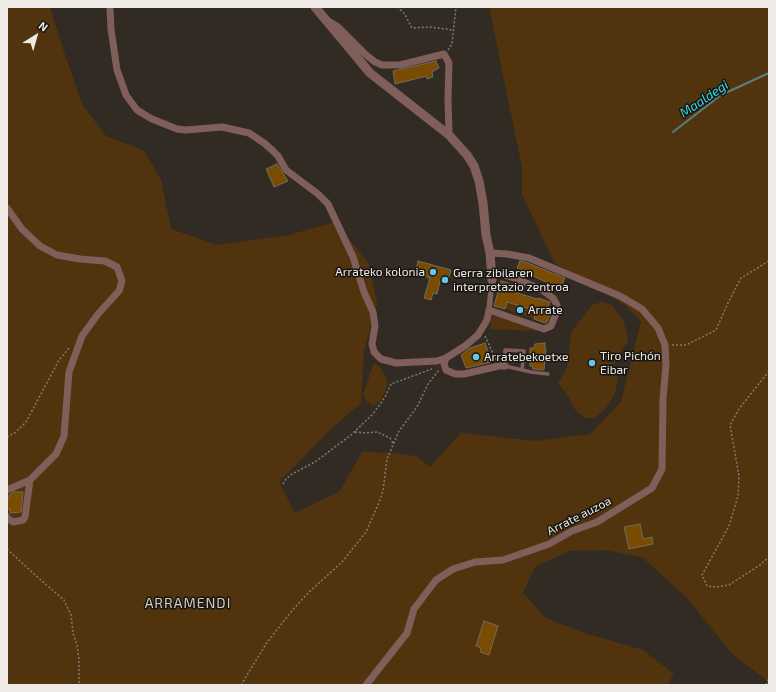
<!DOCTYPE html>
<html>
<head>
<meta charset="utf-8">
<style>
	body { margin:0 }
	#map { position:relative; width:776px; height:692px; overflow:hidden; background:#322b24; font-family:"Exo 2",sans-serif }
	canvas { display:block }
	.frame { position:absolute; inset:0; border:8px solid #eeeae5; pointer-events:none }
	.north { position:absolute; left:16px; top:16px; width:40px; height:40px; -webkit-text-stroke:3px #171411; paint-order:stroke; rotate:37deg; font-size:11px; font-weight:700; line-height:16px; text-align:center; color:#eeeae5 }
	.north::after { content:''; display:block; margin:auto; width:14px; height:18px; background:#eeeae5; clip-path:polygon(50% 0,100% 100%,50% 72%,0 100%) }
</style>
</head>
<body>
<div id="map">
<canvas width="776" height="692"></canvas>
<div class="frame"></div>
<div class="north">N</div>
</div>
<script>
const ctx = document.querySelector('canvas').getContext('2d');
ctx.lineJoin = 'round';
function fill(path, color) { ctx.fillStyle = color; ctx.fill(path, 'evenodd'); }
const poly = rows => new Path2D(rows.map(r => 'M' + r).join(''));
function strokePath(path, color, width, dash) { ctx.strokeStyle = color; ctx.lineWidth = width; ctx.lineCap = dash ? 'butt' : 'round'; ctx.setLineDash(dash || []); ctx.stroke(path); }
function write(font, color, halo, rows, align = 'center') {
  ctx.font = font + ' "Exo 2",sans-serif'; ctx.lineWidth = 3; ctx.setLineDash([]); ctx.textBaseline = 'middle'; ctx.strokeStyle = halo; ctx.fillStyle = color; for (const [text, x, y, turn = 0] of rows) {
    ctx.save(); ctx.translate(x, y); ctx.rotate((+turn || 0) * Math.PI / 180); ctx.textAlign = isNaN(turn) ? turn : align; if (halo) ctx.strokeText(text, 0, 0); ctx.fillText(text, 0, 0); ctx.restore();
  }
}
const green = poly([
	[7,7,50,7,63,49,82,104,106,136,143,150,161,179,171,229,217,245,289,235,335,222,369,264,377,303,364,351,361,403,332,428,279,482,295,513,340,491,362,452,390,453,416,456,430,467,461,433,536,441,590,434,621,402,641,321,625,305,555,263,522,195,522,167,489,7,769,7,769,682,732,654,688,599,642,557,605,550,569,551,535,567,523,593,546,618,584,633,643,650,674,674,667,685,7,685],
	[507,302,536,311,534,319,505,309],
	[602,302,612,305,623,320,628,336,627,343,619,354,612,369,618,379,615,393,606,408,595,418,585,418,576,411,568,396,558,383,567,368,571,332,592,305],
	[492,316,543,329,542,331,490,329],
	[376,364,381,368,387,380,386,389,381,400,374,406,367,402,363,395,373,365]
]);
const stream = poly([
	[673,132,721,95,769,73]
]);
const building = poly([
	[436,61,439,68,432,72,433,77,427,79,427,76,395,84,393,71,436,61],
	[277,164,288,181,274,187,266,169,277,164],
	[418,261,451,270,447,283,440,281,437,294,433,293,431,300,424,298,430,278,415,274,418,261],
	[520,261,528,263,565,278,560,289,517,268,520,261],
	[501,281,516,285,514,292,537,299,538,298,550,302,547,310,552,309,552,310,547,322,545,323,534,319,536,311,507,302,505,309,494,306,501,281],
	[485,343,492,362,466,368,461,355,470,348,485,343],
	[545,343,545,349,546,349,544,370,533,369,532,366,530,366,530,348,534,348,535,344,545,343],
	[14,492,23,492,21,512,10,513,10,509,7,509,7,499,9,499,9,495,14,492],
	[640,524,643,539,652,537,653,544,629,549,624,527,640,524],
	[484,621,498,626,489,655,480,652,481,648,476,646,484,621]
]);
const path = poly([
	[397,7,404,13,412,28,429,27,454,30],
	[448,50,452,44,456,7],
	[485,336,496,360],
	[672,345,686,345,716,330,728,303,741,278,769,261],
	[769,371,739,409,730,425,739,476,738,496,729,526,702,575,707,586,716,587,729,585,760,565,769,557],
	[355,432,366,433,377,432,390,438,393,443],
	[7,437,16,432,26,422,59,360,70,347],
	[283,484,286,479,292,474,315,462,351,435,373,414,385,397,391,384,432,369],
	[7,549,34,574,64,600,71,615,73,633,77,645,79,660,79,685],
	[241,685,266,644,290,613,309,592,342,562,366,532,380,500,383,491,387,459,399,431,417,407,428,384,439,370],
	[766,685,769,678]
]);
const service = poly([
	[522,370,524,351,505,350,505,366,531,372,548,374]
]);
const pedestrian = poly([
	[489,310,492,280]
]);
const minor = poly([
	[110,7,111,29,117,70,126,95,137,110,152,119,177,129,186,130,222,127,249,133,264,143,272,150,278,156,286,170,318,194,328,204,353,257,364,292,373,312,375,326,372,344,374,352,381,359,396,363,437,361,446,358,465,346,478,335,487,320,489,310,544,329,551,326,557,311,557,305,553,298,542,290,517,279,492,271],
	[330,22,338,27,365,54,375,62,382,65,400,65,444,54,449,63,448,98,449,135],
	[7,208,22,229,40,246,57,255,80,259,105,261,117,267,122,281,119,291,98,314,82,336,69,372,64,436,56,454,30,480,7,490],
	[446,358,444,364,446,370,455,374,464,374,499,366,505,366],
	[7,517,8,519,13,522,23,520,25,517,30,480],
	[366,685,407,633,414,609,436,580,453,569,475,562,503,560,549,544,572,531,597,522,652,488,662,469,663,399,666,365,665,345,658,328,642,309,620,296,529,258,507,254,490,253]
]);
const tertiary = poly([
	[315,7,370,73,449,135,467,155,474,166,479,181,483,203,486,235,490,253,492,280]
]);
const markers = [
	[433,272,4,"#64c5ee"],
	[445,280,4,"#64c5ee"],
	[520,310,4,"#64c5ee"],
	[476,357,4,"#64c5ee"],
	[592,363,4,"#64c5ee"]
];
const poiNames = [
	["Arrateko kolonia",425,272,"right"],
	["Gerra zibilaren",453,273],
	["interpretazio zentroa",453,287],
	["Arrate",528,310],
	["Tiro Pichón",600,356],
	["Eibar",600,370],
	["Arratebekoetxe",484,357]
];
const streetNames = [
	["Arrate auzoa",579,516,-27]
];
const waterNames = [
	["Maaldegi",704,99,-34]
];
const quarterNames = [
	["ARRAMENDI",188,603]
];
fill(green, '#51340d');
strokePath(stream, '#567f80', 2);
fill(building, '#7a4c01');
strokePath(building, '#726a61', 1);
strokePath(path, '#807a74', 1.5, [2, 2]);
strokePath(service, '#805f5b', 3.5);
strokePath(pedestrian, '#805f5b', 5.5);
strokePath(minor, '#805f5b', 7);
strokePath(tertiary, '#805f5b', 9);
for (const [x, y, r, color] of markers) { const dot = new Path2D(); dot.arc(x, y, r, 0, 2 * Math.PI); ctx.fillStyle = color; ctx.fill(dot); strokePath(dot, '#171411', 1.5); }
write('12px', '#eeeae5', '#171411', poiNames, 'left');
write('12px', '#eeeae5', '#171411', streetNames);
write('italic 13px', '#37dce4', '#171411', waterNames);
ctx.letterSpacing = '1px';
write('14px', '#d4cbc1', '#171411', quarterNames);
ctx.letterSpacing = '0px';
</script>
</body>
</html>
